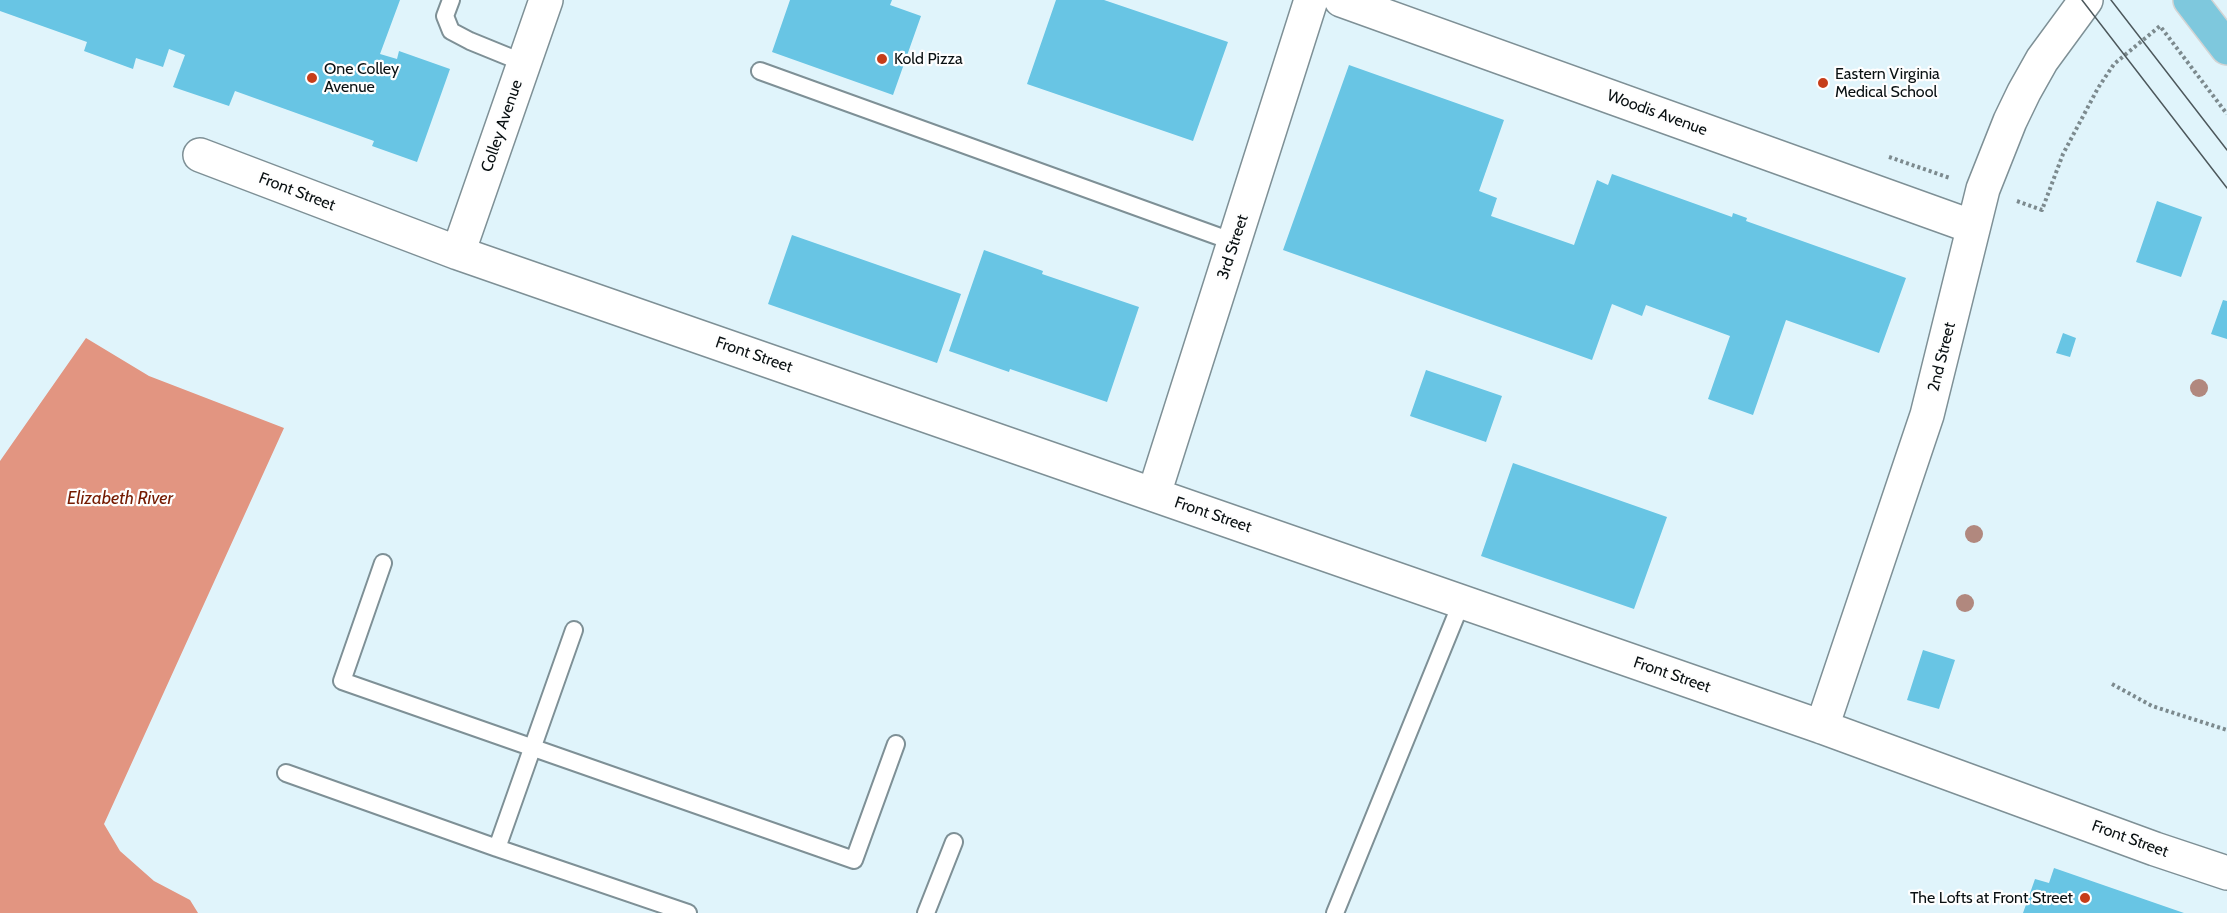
<!DOCTYPE html>
<html>
<head>
<meta charset="utf-8">
<style>
	body { margin:0 }
	canvas { display:block; background:#e0f4fb }
</style>
</head>
<body>
<canvas width="2227" height="913"></canvas>
<script>
const ctx = document.querySelector('canvas').getContext('2d');
ctx.lineJoin = 'round';
function fill(path, color) { ctx.fillStyle = color; ctx.fill(path, 'evenodd'); }
const poly = rows => new Path2D(rows.map(r => 'M' + r).join(''));
function strokePath(path, color, width, dash) { ctx.strokeStyle = color; ctx.lineWidth = width; ctx.lineCap = dash ? 'butt' : 'round'; ctx.setLineDash(dash || []); ctx.stroke(path); }
function write(font, color, halo, rows, align = 'center') {
  ctx.font = font + ' Cabin,sans-serif'; ctx.lineWidth = 4.5; ctx.setLineDash([]); ctx.textBaseline = 'middle'; ctx.strokeStyle = halo; ctx.fillStyle = color; for (const [text, x, y, turn = 0] of rows) {
    ctx.save(); ctx.translate(x, y); ctx.rotate((+turn || 0) * Math.PI / 180); ctx.textAlign = isNaN(turn) ? turn : align; if (halo) ctx.strokeText(text, 0, 0); ctx.fillText(text, 0, 0); ctx.restore();
  }
}
const water = poly([
	[86,338,149,376,284,428,104,824,120,851,154,881,190,900,198,913,0,913,0,461]
]);
const building = poly([
	[0,0,400,0,380,54,397,59,399,51,450,69,417,162,372,146,374,141,235,91,229,106,173,87,185,55,169,49,163,67,136,58,133,69,84,51,87,42,0,11],
	[790,0,892,0,890,5,921,16,893,95,772,52],
	[1056,0,1104,0,1228,42,1193,141,1027,84],
	[1349,65,1504,120,1479,191,1497,198,1491,216,1574,245,1597,180,1608,185,1612,174,1732,217,1733,213,1747,218,1746,221,1906,278,1879,353,1786,320,1753,415,1708,399,1730,336,1646,305,1642,316,1612,304,1592,360,1283,250],
	[2157,201,2202,217,2181,277,2136,262],
	[792,235,961,294,937,363,768,304],
	[984,250,1043,271,1042,274,1139,307,1107,402,1010,369,1009,372,949,351],
	[2223,300,2227,301,2227,339,2211,334],
	[2063,333,2076,338,2070,357,2056,353],
	[1426,370,1502,396,1486,442,1410,416],
	[1513,463,1667,517,1634,609,1481,556],
	[1923,650,1955,660,1939,709,1907,700],
	[2054,868,2184,913,2023,913,2035,879,2049,883]
]);
const path = poly([
	[1889,157,1950,178],
	[2017,201,2042,210,2063,154,2098,88,2114,64,2160,26,2227,114],
	[2112,684,2152,706,2227,730]
]);
const service = poly([
	[451,0,445,16,451,31,470,41,524,63],
	[760,71,1234,242],
	[383,563,342,681,854,860,896,744],
	[574,630,497,848,688,913],
	[286,773,497,848],
	[926,913,954,842],
	[1335,913,1462,601]
]);
const minor = poly([
	[1341,0,1973,227],
	[200,155,458,253,1822,727,2155,849,2227,873],
	[458,253,546,0],
	[1154,494,1311,0],
	[1822,727,1927,415,1983,189,2010,121,2024,92,2042,60,2086,0]
]);
const primary = poly([
	[2190,0,2227,48]
]);
const tram = poly([
	[2082,0,2227,188],
	[2111,0,2227,150]
]);
const trees = [
	[2199,388],
	[1974,534],
	[1965,603]
];
const markers = [
	[882,59,6,"#c63d19"],
	[312,78,6,"#c63d19"],
	[1823,83,6,"#c63d19"],
	[2085,898,6,"#c63d19"]
];
const poiNames = [
	["Kold Pizza",894,59],
	["One Colley",324,69],
	["Avenue",324,87],
	["Eastern Virginia",1835,74],
	["Medical School",1835,92],
	["The Lofts at Front Street",2073,898,"right"]
];
const streetNames = [
	["Woodis Avenue",1657,113,20],
	["Colley Avenue",502,126,-71],
	["Front Street",297,192,21],
	["3rd Street",1233,247,-72],
	["Front Street",754,355,19],
	["2nd Street",1942,357,-76],
	["Front Street",1213,515,19],
	["Front Street",1672,675,19],
	["Front Street",2130,839,20]
];
const waterNames = [
	["Elizabeth River",120,499]
];
fill(water, '#e29581');
fill(building, '#68c5e4');
strokePath(service, '#7e9096', 20);
strokePath(minor, '#7e9096', 36);
strokePath(primary, '#d3d4d4', 36);
strokePath(path, '#7c8a8e', 4, [3, 3]);
strokePath(service, '#fff', 16);
strokePath(minor, '#fff', 33);
strokePath(primary, '#7ec8dd', 33);
strokePath(tram, '#4d585c', 1.5);
ctx.fillStyle = '#b1887e';
for (const [x, y] of trees) { ctx.beginPath(); ctx.arc(x, y, 9, 0, 2 * Math.PI); ctx.fill(); }
for (const [x, y, r, color] of markers) { const dot = new Path2D(); dot.arc(x, y, r, 0, 2 * Math.PI); ctx.fillStyle = color; ctx.fill(dot); strokePath(dot, '#fefefe', 2); }
write('16px', '#091012', '#fefefe', poiNames, 'left');
write('16px', '#091012', '#fefefe', streetNames);
write('italic 18px', '#741a01', '#fefefe', waterNames);
</script>
</body>
</html>
